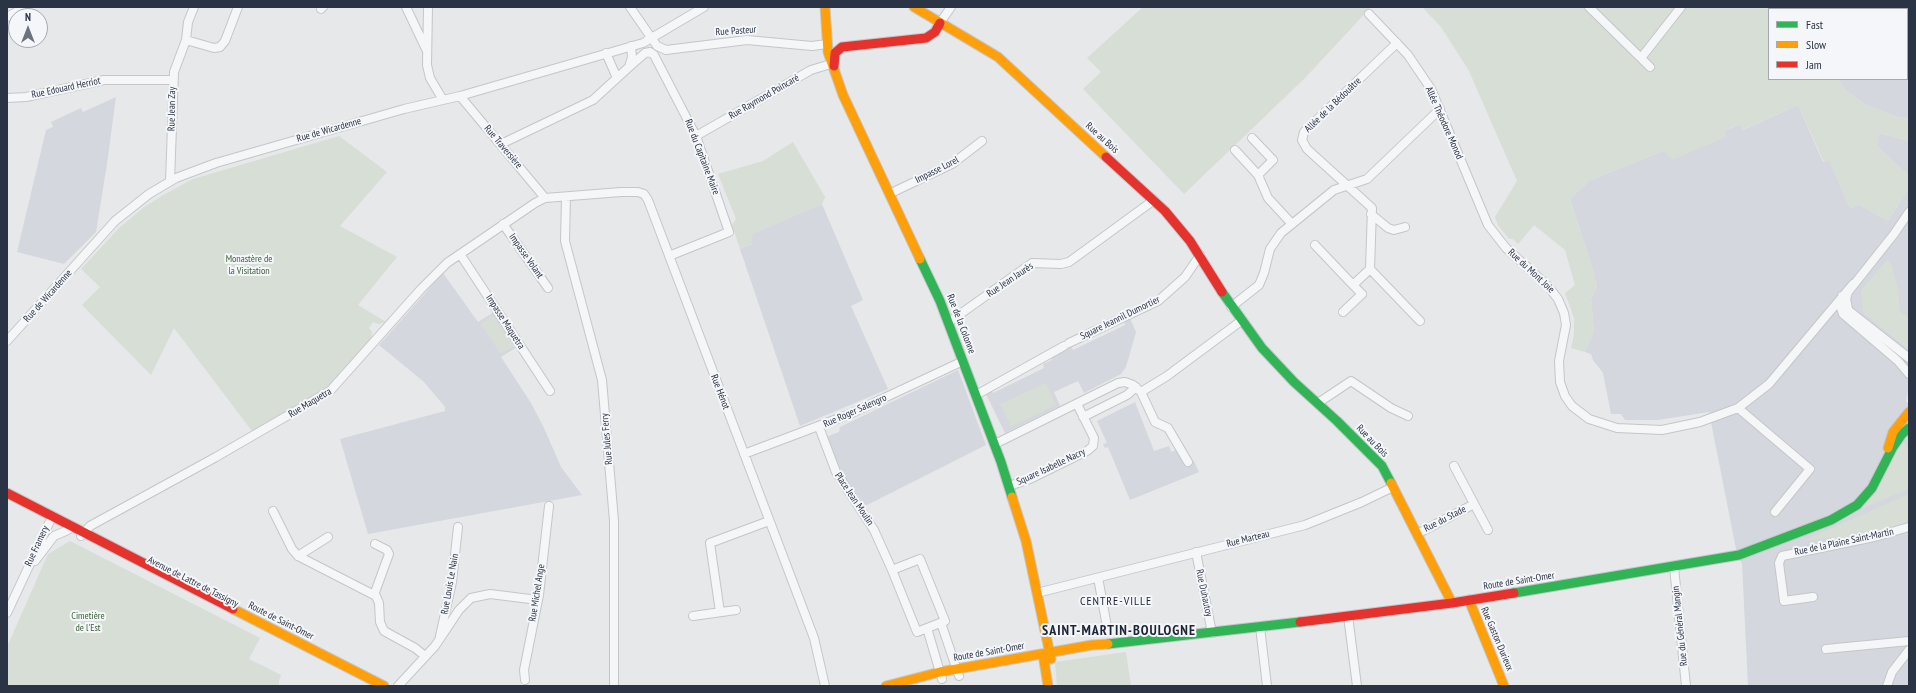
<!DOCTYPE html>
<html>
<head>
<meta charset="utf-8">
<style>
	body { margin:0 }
	#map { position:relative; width:1916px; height:693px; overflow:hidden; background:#e6e8ea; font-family:"PT Sans Narrow",sans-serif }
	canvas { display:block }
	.frame { position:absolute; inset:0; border:8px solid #2b3445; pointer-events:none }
	.legend { position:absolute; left:1768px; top:8px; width:140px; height:72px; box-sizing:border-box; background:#f4f6f9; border:1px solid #a4a8b1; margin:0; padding:5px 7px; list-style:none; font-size:12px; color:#2b3445 }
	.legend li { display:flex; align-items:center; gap:8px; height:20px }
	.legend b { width:20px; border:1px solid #a4a8b1 }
	.north { position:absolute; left:8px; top:8px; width:40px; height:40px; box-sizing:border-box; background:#f4f6f9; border:1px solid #a4a8b1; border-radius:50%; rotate:0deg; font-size:11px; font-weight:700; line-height:16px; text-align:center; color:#2b3445 }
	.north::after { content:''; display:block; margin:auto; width:14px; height:18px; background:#6c737f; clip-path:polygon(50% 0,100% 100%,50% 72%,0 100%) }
</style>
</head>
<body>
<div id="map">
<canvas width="1916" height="693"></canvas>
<div class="frame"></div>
<ul class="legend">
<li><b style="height:5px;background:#30b455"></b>Fast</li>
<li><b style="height:5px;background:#ff9f0a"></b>Slow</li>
<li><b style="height:5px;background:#e5322d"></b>Jam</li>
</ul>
<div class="north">N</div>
</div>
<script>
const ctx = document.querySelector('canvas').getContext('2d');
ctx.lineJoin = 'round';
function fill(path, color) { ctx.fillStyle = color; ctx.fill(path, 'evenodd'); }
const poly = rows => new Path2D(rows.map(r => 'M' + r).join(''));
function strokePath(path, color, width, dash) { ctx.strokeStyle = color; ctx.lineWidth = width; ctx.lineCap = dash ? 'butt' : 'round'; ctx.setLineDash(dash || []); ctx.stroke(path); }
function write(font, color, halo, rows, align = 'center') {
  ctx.font = font + ' "PT Sans Narrow",sans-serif'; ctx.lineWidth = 4; ctx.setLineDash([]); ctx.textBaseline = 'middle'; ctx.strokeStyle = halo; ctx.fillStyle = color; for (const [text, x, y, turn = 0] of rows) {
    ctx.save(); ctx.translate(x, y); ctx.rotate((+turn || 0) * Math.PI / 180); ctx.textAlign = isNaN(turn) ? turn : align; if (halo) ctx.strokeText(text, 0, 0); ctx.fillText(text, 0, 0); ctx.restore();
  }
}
const built = poly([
	[1804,7,1909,7,1909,117,1898,117,1866,105,1844,89,1838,79,1907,79,1907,9,1805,9],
	[116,97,107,164,96,232,64,264,17,252,46,130,53,127,51,122,81,108,83,112],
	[1798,105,1823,162,1829,160,1850,208,1860,205,1888,221,1909,188,1909,320,1899,311,1899,294,1895,281,1863,312,1909,349,1909,387,1906,401,1909,405,1909,686,1748,686,1742,564,1736,549,1709,412,1658,420,1625,420,1621,414,1611,414,1603,373,1593,360,1591,354,1585,352,1594,331,1591,299,1597,287,1593,270,1570,199,1589,181,1663,151,1726,137,1724,131,1740,124,1743,130],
	[1879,133,1909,141,1909,176,1877,146],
	[822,204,863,300,851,306,888,389,800,426,740,249,752,244,752,234],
	[443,273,478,322,494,312,517,347,501,357,531,403,544,428,561,467,582,495,368,534,340,439,445,411,445,407,424,382,379,345],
	[1130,318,1136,332,1126,367,1121,374,1084,393,1078,381,1054,392,1060,406,1005,433,985,392,991,389,993,393,1044,368,1043,364,1052,360,1050,356,1071,346,1073,350,1100,337,1125,325,1124,321],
	[958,370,986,445,865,506,842,473,826,437,839,432,840,427],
	[1135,402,1154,451,1169,446,1171,452,1179,449,1186,466,1194,461,1199,472,1130,500,1108,447,1105,448,1103,444,1107,443,1097,421]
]);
const green = poly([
	[1143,7,1371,7,1305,78,1184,194,1083,89,1101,72,1087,58],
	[1422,7,1804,7,1805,9,1769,9,1769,79,1838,79,1844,89,1866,105,1898,117,1909,117,1909,141,1879,133,1877,146,1909,176,1909,188,1888,221,1860,205,1850,208,1829,161,1824,162,1798,105,1742,130,1739,124,1724,131,1726,137,1673,160,1663,151,1589,181,1570,199,1593,270,1597,287,1591,299,1594,331,1585,352,1571,348,1574,335,1574,318,1565,293,1575,285,1565,250,1534,225,1518,244,1513,239,1509,239,1498,225,1495,217,1517,181,1469,71,1441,27],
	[339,136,387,172,340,226,397,257,358,305,386,322,378,324,373,322,369,328,372,332,371,340,328,387,252,431,174,328,151,375,82,305,100,287,81,269,119,228,143,208,163,195,193,179],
	[793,142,825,197,822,204,753,234,752,244,740,249,732,225,736,219,718,174,763,161],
	[1887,260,1892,265,1899,294,1899,311,1909,320,1909,349,1863,312,1861,290],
	[493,315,514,346,501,354,480,324],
	[1046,383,1056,405,1011,427,1000,404],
	[1902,439,1909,449,1909,489,1856,511,1874,495,1883,478,1894,451],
	[1909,494,1909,523,1833,541,1832,537,1806,541,1807,539],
	[70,541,260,638,249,659,281,675,279,681,279,686,7,686,7,647,48,554],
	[1126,652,1131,686,1057,686,1055,662]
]);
const street = poly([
	[406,7,426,49],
	[428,7,427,65,430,78,443,100],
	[630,7,657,46,666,50,747,40,812,46,827,44],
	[1589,7,1650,67],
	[321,9,323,7],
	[1369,14,1408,55,1431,89,1488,225,1506,248,1548,286,1558,299,1564,313,1566,325,1559,361,1560,382,1565,396,1572,406,1589,419,1617,428,1662,430,1700,422,1738,408,1769,384,1853,284],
	[7,17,25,7],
	[940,23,951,7],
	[186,40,214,48,220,47,225,41,238,7],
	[1397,43,1304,132,1302,140,1307,149,1372,208,1370,269,1420,321],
	[606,53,617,78],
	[1641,58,1681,7],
	[629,67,645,53,650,52,654,55,696,136,729,232,669,256],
	[460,96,545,198],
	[7,98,26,97,104,80,173,80],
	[696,136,811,70,834,63],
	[1252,138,1273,160,1258,175],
	[501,144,593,100,629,67,632,57,631,46],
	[1235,150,1258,175,1268,198,1292,224],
	[170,181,174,72,186,40,188,22,194,7],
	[889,194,952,164,982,141],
	[566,197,565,241,602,380,614,521,614,686],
	[1371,214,1388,228,1394,230,1405,227],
	[503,224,548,288],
	[1315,245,1353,285],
	[460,254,550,391],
	[1842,296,1840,305,1843,314,1898,361,1909,374],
	[1231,307,1259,285,1264,273,1270,249,1281,233,1334,190,1367,179,1440,109],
	[1844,307,1909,358],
	[1848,309,1846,299,1848,292,1894,234,1909,212],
	[1343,312,1362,294,1353,285,1370,269],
	[949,322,1032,263,1061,264,1069,262,1154,200],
	[7,341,115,221,149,194,176,178,216,163,404,109,460,96,643,43,704,7],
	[1069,343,1158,301,1185,277,1200,255],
	[1141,392,1167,376,1241,321],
	[976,395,1064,346],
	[1318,403,1351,381,1391,408,1408,416],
	[1738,408,1810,469,1775,512],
	[1083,417,1127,395,1136,387],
	[819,427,836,472,874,530,892,570],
	[995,444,1118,383,1125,382,1133,385,1141,392,1155,422,1168,428,1188,462],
	[744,454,850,414,963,361],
	[1454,466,1488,530],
	[1009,486,1030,479,1087,451,1093,446,1094,438,1077,404],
	[273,511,292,549,298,556,376,596,379,603,380,622,384,631,415,648,425,656],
	[1417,534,1474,504],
	[81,536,90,526,216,457,330,391,421,289,447,263,535,203,545,198,621,192,638,192,644,194,648,200,814,638,825,686],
	[1196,552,1212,633],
	[298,556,328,537],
	[920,559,945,621,917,632,892,570,920,559],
	[35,561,54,536,68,530],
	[1674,567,1686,686],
	[1099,583,1108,632],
	[1037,593,1305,525,1362,502,1393,487],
	[374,595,389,554,387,550,375,544],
	[1813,597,1784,601,1779,563,1782,556,1874,537,1909,527],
	[720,612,710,543,769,521],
	[7,613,50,521],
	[693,616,736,610],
	[1348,616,1357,686],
	[941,623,959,676],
	[1260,627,1267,686],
	[927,628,942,679],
	[440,636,452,582,458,527],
	[1826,649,1909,641],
	[525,680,524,670,539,595,549,506],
	[398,686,435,646,459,610,471,598,490,594,538,600],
	[1887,686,1892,672,1909,650]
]);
const fast = poly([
	[920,259,940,301,1001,462,1012,497],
	[1222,292,1262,348,1294,382,1337,421,1382,466,1391,483],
	[1514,593,1739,555,1831,520,1857,505,1872,488,1893,447,1902,434,1909,428],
	[1108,644,1300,622]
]);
const slow = poly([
	[825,7,828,52,843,95,920,259],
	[914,7,998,57,1106,157],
	[1888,448,1893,432,1909,412],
	[1391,483,1452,603],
	[1012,497,1026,541,1051,659],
	[1469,600,1504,686],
	[233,609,384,686],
	[1043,654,1048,686],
	[886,686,940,672,1092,645,1108,644]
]);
const jam = poly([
	[834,66,835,53,842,47,926,38,935,32,940,23],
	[1106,157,1165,211,1190,241,1222,292],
	[7,493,233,609],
	[1300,622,1452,603,1514,593]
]);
const streetNames = [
	["Rue Pasteur",736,31,-4],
	["Rue Edouard Herriot",66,88,-12],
	["Rue Raymond Poincaré",764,97,-30],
	["Allée de la Bédouâtre",1333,105,-44],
	["Rue Jean Zay",172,109,-89],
	["Allée Théodore Monod",1444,123,66],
	["Rue de Wicardenne",329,130,-16],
	["Rue au Bois",1102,138,42],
	["Rue Traversière",503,147,50],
	["Rue du Capitaine Maire",702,157,69],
	["Impasse Lorel",937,170,-27],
	["Impasse Volant",526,256,55],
	["Rue du Mont Joie",1531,271,43],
	["Rue Jean Jaurès",1010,280,-34],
	["Rue de Wicardenne",48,296,-48],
	["Square Jeannil Dumortier",1120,318,-26],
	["Impasse Maquetra",505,322,57],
	["Rue de la Colonne",961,324,69],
	["Rue Hénot",720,392,69],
	["Rue Maquetra",310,403,-31],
	["Rue Roger Salengro",855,411,-24],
	["Rue Jules Ferry",607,439,-95],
	["Rue au Bois",1372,441,46],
	["Square Isabelle Nacry",1051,467,-25],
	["Place Jean Moulin",854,499,56],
	["Rue du Stade",1445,519,-27],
	["Rue Marteau",1248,539,-14],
	["Rue de la Plaine Saint-Martin",1844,542,-12],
	["Rue Framery",37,546,-65],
	["Route de Saint-Omer",1519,581,-9],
	["Avenue de Lattre de Tassigny",193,582,27],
	["Rue Louis Le Nain",450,584,-80],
	["Rue Michel Ange",537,593,-81],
	["Rue Duhautoy",1204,593,78],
	["Route de Saint-Omer",281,621,27],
	["Rue du Général Mangin",1680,626,-96],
	["Rue Gaston Durieux",1497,639,67],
	["Route de Saint-Omer",989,652,-10]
];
const parkNames = [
	["Monastère de",249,259],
	["la Visitation",249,271],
	["Cimetière",88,616],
	["de l'Est",88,628]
];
const quarterNames = [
	["CENTRE-VILLE",1116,602]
];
const districtNames = [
	["SAINT-MARTIN-BOULOGNE",1119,631]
];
fill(built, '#d4d7dd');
fill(green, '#d6ded6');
strokePath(street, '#c4c6c8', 10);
strokePath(fast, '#c4c6c8', 11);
strokePath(slow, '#c4c6c8', 11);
strokePath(jam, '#c4c6c8', 11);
strokePath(street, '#f5f6f7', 8);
strokePath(fast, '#30b455', 9);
strokePath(slow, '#ff9f0a', 9);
strokePath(jam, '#e5322d', 9);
write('10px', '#2b3445', '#f4f6f9', streetNames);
write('10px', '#3f6138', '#f4f6f9', parkNames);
ctx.letterSpacing = '1px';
write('12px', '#1d2536', '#f4f6f9', quarterNames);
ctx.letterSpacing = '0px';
ctx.letterSpacing = '1px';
write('bold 14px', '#1d2536', '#f4f6f9', districtNames);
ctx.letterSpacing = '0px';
</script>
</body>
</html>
